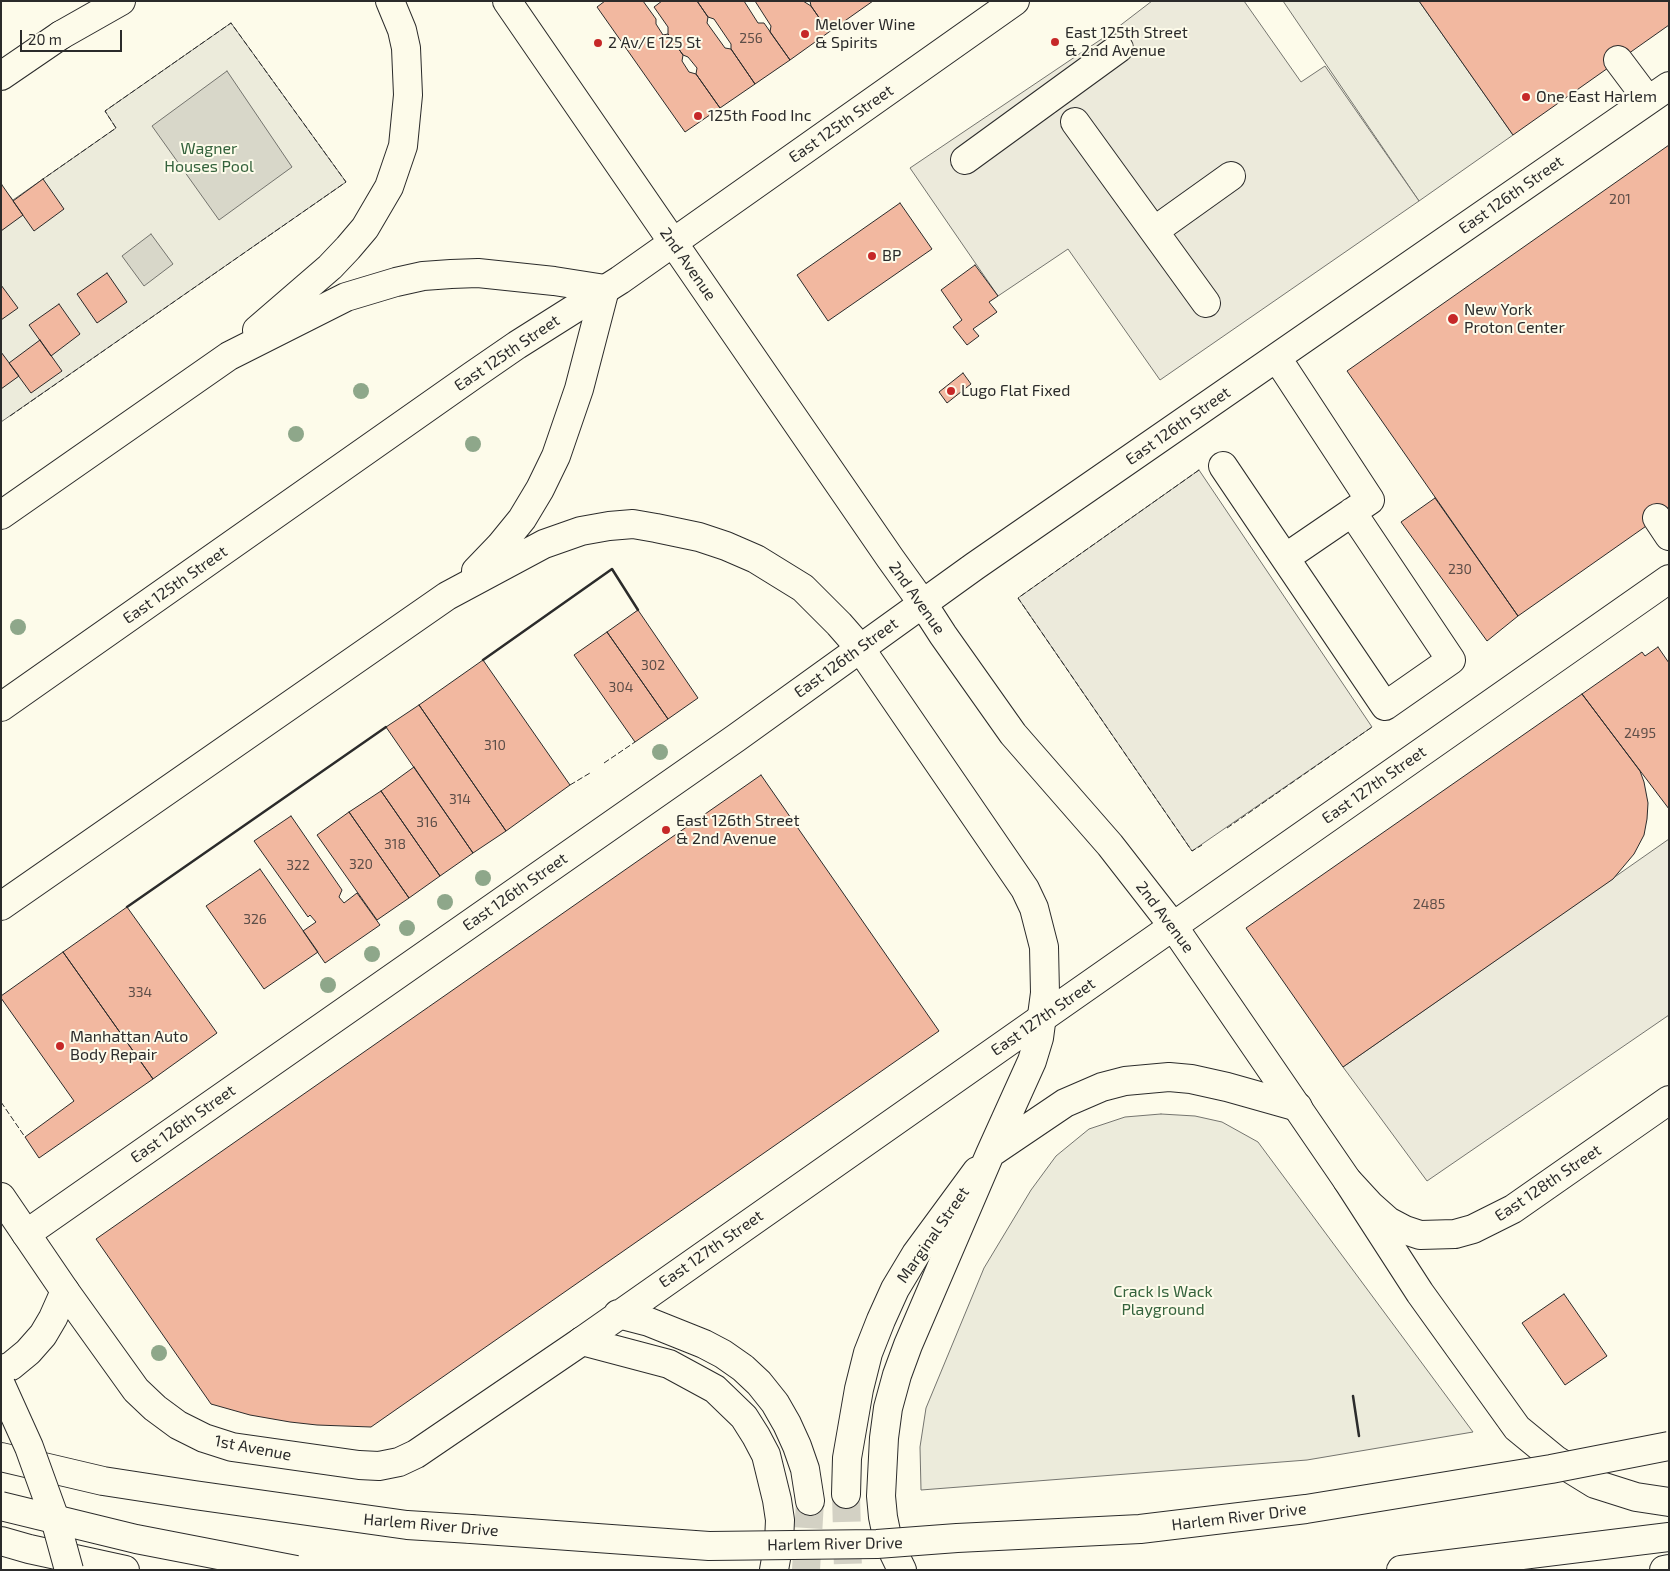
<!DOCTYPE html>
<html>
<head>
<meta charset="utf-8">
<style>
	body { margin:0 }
	#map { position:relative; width:1670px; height:1571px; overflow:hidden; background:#fdfbea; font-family:"Exo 2",sans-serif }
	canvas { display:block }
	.frame { position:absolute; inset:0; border:2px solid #2b2b2b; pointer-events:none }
	.scale { position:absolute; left:20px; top:30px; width:102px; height:22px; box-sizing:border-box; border:2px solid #2b2b2b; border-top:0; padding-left:6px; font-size:15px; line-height:18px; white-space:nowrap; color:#2b2b2b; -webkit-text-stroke:4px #fdfbea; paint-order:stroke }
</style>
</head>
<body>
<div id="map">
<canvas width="1670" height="1571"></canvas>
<div class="frame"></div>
<div class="scale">20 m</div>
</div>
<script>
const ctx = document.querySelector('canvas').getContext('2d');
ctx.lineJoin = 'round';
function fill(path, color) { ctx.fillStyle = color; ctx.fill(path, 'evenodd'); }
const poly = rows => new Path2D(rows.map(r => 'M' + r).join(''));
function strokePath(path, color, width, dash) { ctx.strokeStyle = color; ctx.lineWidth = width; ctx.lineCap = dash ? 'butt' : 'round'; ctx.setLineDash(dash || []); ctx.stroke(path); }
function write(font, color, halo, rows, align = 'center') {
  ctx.font = font + ' "Exo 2",sans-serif'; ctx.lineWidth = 4; ctx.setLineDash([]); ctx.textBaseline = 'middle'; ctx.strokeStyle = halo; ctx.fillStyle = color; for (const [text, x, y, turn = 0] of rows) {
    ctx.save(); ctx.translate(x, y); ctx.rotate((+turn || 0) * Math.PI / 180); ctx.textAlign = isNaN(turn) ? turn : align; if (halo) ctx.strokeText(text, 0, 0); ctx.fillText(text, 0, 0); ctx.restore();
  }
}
const green = poly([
	[1283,1,1419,1,1513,135,1419,201,1283,1],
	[231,23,346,182,1,422,1,186,13,200,43,179,116,128,105,111,231,23],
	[1161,1114,1195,1116,1222,1122,1258,1142,1473,1432,1307,1460,921,1490,920,1447,926,1408,984,1268,1031,1190,1056,1156,1089,1129,1125,1117,1161,1114]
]);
const parking = poly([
	[1152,1,1244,1,1301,82,1325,66,1419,201,1160,380,1068,249,998,296,910,168,1109,34,1152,1],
	[1199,470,1372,727,1192,851,1018,598,1199,470],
	[1669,839,1669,1015,1427,1181,1343,1067,1669,839]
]);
const water = poly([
	[227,71,292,167,219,220,152,126,227,71],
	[151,234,173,264,144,286,122,256,151,234]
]);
const building = poly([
	[605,1,643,1,656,19,656,24,663,35,668,34,683,55,682,61,689,72,696,74,720,108,685,132,597,7,605,1],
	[662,1,697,1,708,17,707,23,725,48,731,49,755,84,720,108,696,74,697,68,688,57,683,55,668,34,668,27,654,7,662,1],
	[697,1,744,1,758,23,764,23,790,60,755,84,731,49,731,44,714,19,708,17,697,1],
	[755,1,803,1,811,6,829,32,790,60,770,32,771,26,755,1],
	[810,1,873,1,829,32,811,6,810,1],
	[1419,1,1669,1,1669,25,1513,135,1419,1],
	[1669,145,1669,510,1518,616,1347,371,1669,145],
	[43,179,64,209,34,231,13,201,43,179],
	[2,185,23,215,1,231,1,186,2,185],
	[900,203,932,249,828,321,797,275,900,203],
	[975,265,998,296,989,302,997,312,973,329,979,336,967,345,953,327,962,320,941,290,975,265],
	[107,273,127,302,97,323,77,294,107,273],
	[1,285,18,308,1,320,1,285],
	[59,304,80,334,51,356,29,325,59,304],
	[40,340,62,371,31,393,9,363,40,340],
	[1,352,19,376,1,389,1,352],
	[963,373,971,384,947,403,939,392,963,373],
	[1435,498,1518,616,1487,641,1401,522,1435,498],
	[638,610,698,698,668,719,607,632,638,610],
	[607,632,668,719,635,742,574,655,607,632],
	[1658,647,1669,663,1669,809,1582,694,1642,652,1645,656,1658,647],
	[483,660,570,785,506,831,419,705,483,660],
	[1582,694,1640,771,1644,782,1648,803,1647,819,1644,835,1634,854,1613,879,1343,1067,1246,928,1582,694],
	[419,705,506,831,473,853,386,727,419,705],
	[414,767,473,853,440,876,381,791,414,767],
	[761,775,939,1031,371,1427,317,1425,290,1422,250,1415,211,1404,96,1239,761,775],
	[381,791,440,876,409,898,349,812,381,791],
	[349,812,409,898,377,920,317,835,349,812],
	[291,816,342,890,339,897,344,903,357,893,380,925,325,963,303,931,316,922,310,915,308,917,254,841,291,816],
	[260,869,318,952,264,989,206,906,260,869],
	[127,907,217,1033,153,1079,63,952,127,907],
	[63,952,153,1079,39,1158,25,1137,74,1101,1,998,1,996,63,952],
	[1564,1294,1607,1356,1565,1385,1522,1323,1564,1294]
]);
const minorTunnel = poly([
	[846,1494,848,1570],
	[806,1570,810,1501]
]);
const minor = poly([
	[1618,60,1648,100],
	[1075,122,1206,303],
	[965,160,1119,48],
	[1154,231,1231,176],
	[1223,466,1285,558,1370,500,1277,358],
	[1657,518,1669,536],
	[1285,558,1385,706,1451,660,1352,512],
	[26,1234,736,738,975,566,1669,86],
	[618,1314,649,1322,704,1344,723,1354,743,1368,759,1383,775,1403,787,1424,797,1446,805,1469,810,1501],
	[582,1341,1042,1018],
	[1,1370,11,1366,28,1352,43,1335,53,1318,65,1291],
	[846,1494,847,1458,859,1389,868,1353,881,1320,895,1289,916,1254,977,1171]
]);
const major = poly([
	[507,1,890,558,923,604,943,635,1013,734,1110,845,1173,926,1347,1180,1370,1205,1388,1221,1405,1230,1420,1235,1455,1234,1473,1229,1513,1209,1669,1100],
	[1,76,61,35],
	[1,707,472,376,517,345,620,280,1015,1],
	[1042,1018,1669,579],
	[1,1197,65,1291,136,1390,155,1408,178,1425,204,1438,232,1447,359,1465,379,1466,399,1462,416,1454,582,1341]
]);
const highway = poly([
	[61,35,121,1],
	[257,330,330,267,348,248,365,228,389,187,403,146,408,95,406,48,402,30,390,1],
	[1,515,229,356,346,297,396,282,423,276,451,274,478,273,554,281,605,289,579,389,556,456,540,489,522,519,500,546,476,571],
	[1,906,447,596,544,544,581,531,609,526,633,524,656,528,699,537,726,546,756,559,803,588,839,624,860,648,1025,889,1034,908,1044,947,1045,993,1039,1038,1032,1061,990,1154,908,1345,897,1375,888,1408,884,1438,881,1496,883,1517,888,1541,902,1570],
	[991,1153,1065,1103,1102,1087,1125,1081,1169,1077,1191,1079,1227,1087,1298,1107],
	[1347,1180,1420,1293,1517,1428,1556,1460,1595,1484,1636,1497,1669,1502],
	[582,1341,669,1364,715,1389,744,1417,756,1436,766,1455,777,1500,780,1520,779,1542,774,1570],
	[1,1457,103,1481,194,1495,407,1525,471,1529],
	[1,1541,29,1549,125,1570],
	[1401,1570,1669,1537],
	[1664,1570,1669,1569]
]);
const majorBridge = poly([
	[1,1385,29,1447,55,1519,69,1570]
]);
const highwayBridge = poly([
	[1,1506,136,1539,296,1570],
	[471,1529,709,1546,877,1544,957,1538,1140,1529,1306,1509,1551,1469,1669,1446]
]);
const fence = poly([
	[10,416,346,182,231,23,105,111,116,128,43,179],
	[1199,470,1018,598,1192,851,1202,845],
	[604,763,635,742],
	[570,785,590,773],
	[1227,828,1372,727],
	[1,1102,25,1137]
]);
const wall = poly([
	[483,660,612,569,638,610],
	[127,907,386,727],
	[1353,1396,1359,1436]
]);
const trees = [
	[361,391],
	[296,434],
	[473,444],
	[18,627],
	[660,752],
	[483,878],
	[445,902],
	[407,928],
	[372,954],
	[328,985],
	[159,1353]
];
const markers = [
	[805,34,5,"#c62828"],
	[1055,42,5,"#c62828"],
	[598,43,5,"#c62828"],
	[1526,97,5,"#c62828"],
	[698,116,5,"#c62828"],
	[872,256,5,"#c62828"],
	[1453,319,6,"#c62828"],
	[951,391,5,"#c62828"],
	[666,830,5,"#c62828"],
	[60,1046,5,"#c62828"]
];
const numberNames = [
	["256",751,38],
	["201",1620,199],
	["230",1460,569],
	["302",653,665],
	["304",621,687],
	["2495",1640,733],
	["310",495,745],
	["314",460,799],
	["316",427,822],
	["318",395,844],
	["320",361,864],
	["322",298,865],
	["2485",1429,904],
	["326",255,919],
	["334",140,992]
];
const poiNames = [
	["Melover Wine",815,25],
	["& Spirits",815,43],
	["East 125th Street",1065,33],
	["& 2nd Avenue",1065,51],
	["2 Av/E 125 St",608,43],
	["One East Harlem",1536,97],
	["125th Food Inc",708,116],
	["BP",882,256],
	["New York",1464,310],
	["Proton Center",1464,328],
	["Lugo Flat Fixed",961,391],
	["East 126th Street",676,821],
	["& 2nd Avenue",676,839],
	["Manhattan Auto",70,1037],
	["Body Repair",70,1055]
];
const streetNames = [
	["East 125th Street",841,124,-35],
	["East 126th Street",1511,195,-35],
	["2nd Avenue",688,264,55],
	["East 125th Street",507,353,-34],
	["East 126th Street",1178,426,-35],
	["East 125th Street",175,585,-35],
	["2nd Avenue",917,598,55],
	["East 126th Street",846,658,-36],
	["East 127th Street",1374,785,-35],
	["East 126th Street",515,892,-35],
	["2nd Avenue",1165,917,53],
	["East 127th Street",1043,1017,-35],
	["East 126th Street",183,1124,-35],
	["East 128th Street",1548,1183,-34],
	["Marginal Street",933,1235,-55],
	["East 127th Street",711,1249,-35],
	["1st Avenue",253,1448,11],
	["Harlem River Drive",1239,1517,-7],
	["Harlem River Drive",431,1525,5],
	["Harlem River Drive",835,1544,-1]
];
const parkNames = [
	["Wagner",209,149],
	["Houses Pool",209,167],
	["Crack Is Wack",1163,1292],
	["Playground",1163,1310]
];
fill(green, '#ecebdb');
strokePath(green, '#74746e', 1);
fill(parking, '#eceadb');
strokePath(parking, '#74746e', 1);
fill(water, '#d8d7c9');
strokePath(water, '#74746e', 1);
fill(building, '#f2b8a0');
strokePath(building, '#2b2b2b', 1);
strokePath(minorTunnel, '#d3d1c4', 28, [28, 14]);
strokePath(minor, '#2b2b2b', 30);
strokePath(major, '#2b2b2b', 30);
strokePath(highway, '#2b2b2b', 30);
strokePath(minor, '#fdfbea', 28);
strokePath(major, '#fdfbea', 28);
strokePath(highway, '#fdfbea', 28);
strokePath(majorBridge, '#2b2b2b', 30, []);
strokePath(highwayBridge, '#2b2b2b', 30, []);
strokePath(majorBridge, '#fdfbea', 28);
strokePath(highwayBridge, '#fdfbea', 28);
strokePath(fence, '#2b2b2b', 1, [6, 2.5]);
strokePath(wall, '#2b2b2b', 2.5);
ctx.fillStyle = '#8ea78a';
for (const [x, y] of trees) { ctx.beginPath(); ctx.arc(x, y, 8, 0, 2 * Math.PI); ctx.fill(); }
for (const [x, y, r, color] of markers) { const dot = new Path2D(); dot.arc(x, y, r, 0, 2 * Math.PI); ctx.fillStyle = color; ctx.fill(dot); strokePath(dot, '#fdfbea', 2); }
write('14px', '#5d4e48', null, numberNames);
write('16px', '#2b2b2b', '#fdfbea', poiNames, 'left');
write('16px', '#2b2b2b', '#fdfbea', streetNames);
write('16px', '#34623c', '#fdfbea', parkNames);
</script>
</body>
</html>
